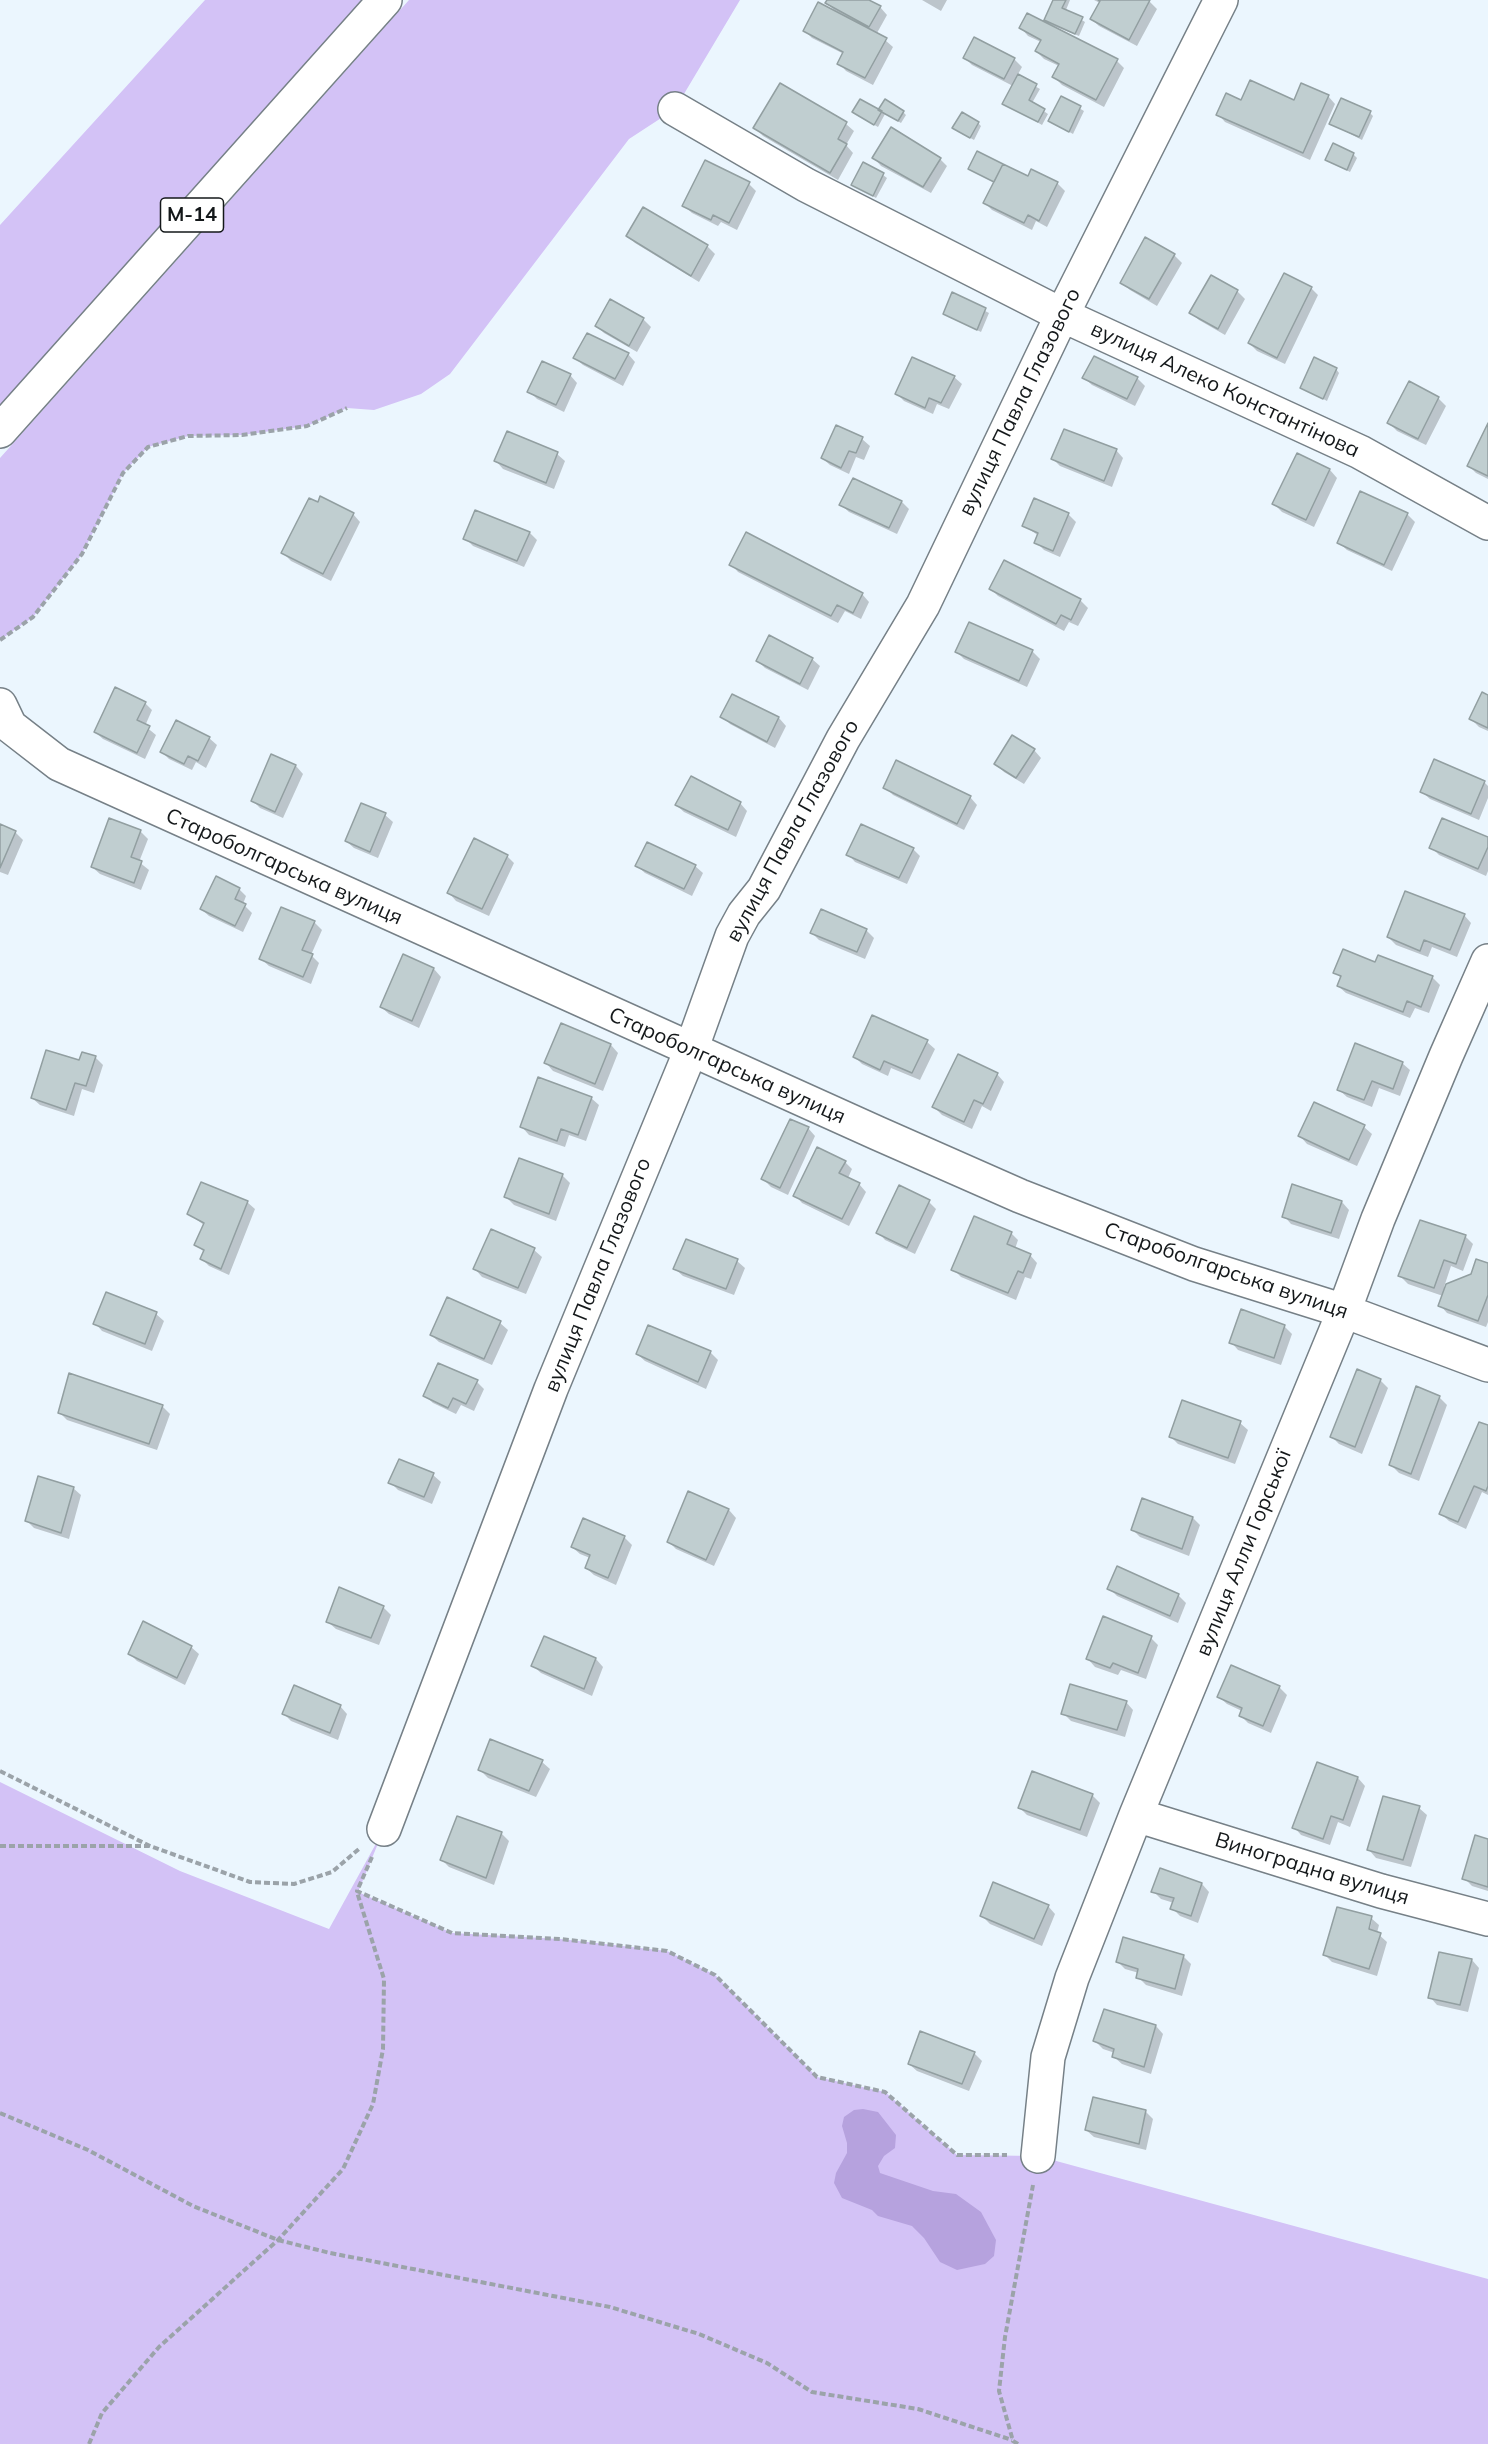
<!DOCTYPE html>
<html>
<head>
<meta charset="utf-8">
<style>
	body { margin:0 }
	canvas { display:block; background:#ebf6fe }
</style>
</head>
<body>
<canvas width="1488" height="2444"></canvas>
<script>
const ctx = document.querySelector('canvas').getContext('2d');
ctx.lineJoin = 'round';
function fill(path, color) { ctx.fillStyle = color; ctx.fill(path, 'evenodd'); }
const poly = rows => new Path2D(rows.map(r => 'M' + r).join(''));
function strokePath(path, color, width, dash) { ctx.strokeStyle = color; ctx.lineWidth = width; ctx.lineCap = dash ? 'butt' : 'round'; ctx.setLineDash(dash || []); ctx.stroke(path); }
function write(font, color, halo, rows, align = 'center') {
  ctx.font = font + ' Mulish,sans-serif'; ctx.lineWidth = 5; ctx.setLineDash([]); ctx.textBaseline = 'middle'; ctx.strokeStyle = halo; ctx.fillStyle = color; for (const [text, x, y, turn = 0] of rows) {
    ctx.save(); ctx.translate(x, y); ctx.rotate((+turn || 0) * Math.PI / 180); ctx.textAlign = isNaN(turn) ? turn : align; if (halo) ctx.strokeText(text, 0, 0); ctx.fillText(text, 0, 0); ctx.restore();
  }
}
const green = poly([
	[205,0,368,0,0,411,0,225],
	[409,0,740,0,675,109,629,139,450,374,421,394,374,410,347,408,307,426,242,435,188,436,148,447,123,473,82,554,33,617,0,640,0,458],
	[0,1782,180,1871,329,1929,384,1829,358,1892,452,1933,560,1939,667,1951,715,1975,817,2077,885,2092,957,2155,1038,2156,1488,2279,1488,2444,0,2444]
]);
const forest = poly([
	[863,2109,878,2112,896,2135,895,2148,884,2156,878,2166,880,2173,933,2191,956,2194,981,2212,996,2240,994,2256,985,2264,957,2270,940,2262,924,2238,912,2226,878,2216,872,2210,842,2198,834,2183,836,2173,847,2153,847,2143,842,2126,844,2117,854,2110]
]);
const shadow = poly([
	[829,0,866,0,880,7,887,15,877,33,893,47,873,85,846,71,839,63,844,54,812,38,805,31,837,13,827,3],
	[922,0,947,0,941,11],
	[1055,0,1070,0,1066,10,1085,22,1079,36,1051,25,1046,20],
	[1094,0,1148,0,1157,9,1137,46,1099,26,1091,19,1100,3],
	[1021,28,1117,61,1124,68,1104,107,1062,85,1054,77,1059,66,1044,59,1036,51,1041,42,1028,36],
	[965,58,1014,59,1022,67,1017,76,1040,89,1032,103,1048,114,1042,125,1004,103,1013,86,972,65],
	[780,85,846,124,854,131,846,145,853,153,838,180,763,136,755,128],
	[1328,96,1335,104,1310,160,1225,122,1218,114,1242,102,1294,102],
	[1062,98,1084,111,1073,134,1050,121],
	[879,112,903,112,906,115,901,123,885,114,878,127,857,115],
	[1370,113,1373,116,1362,140,1331,124],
	[978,123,981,126,974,140,958,131],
	[1353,154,1357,158,1350,172,1327,160],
	[874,158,940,159,947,166,931,193,881,166],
	[970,169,1028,179,1032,171,1057,183,1065,191,1047,227,1036,221,1032,230,992,210,985,203,995,183],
	[883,175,887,178,876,198,853,185],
	[749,184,756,191,737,230,721,222,718,226,692,213,684,206],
	[628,236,707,246,715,254,699,282,635,243],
	[1174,255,1182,263,1157,306,1130,290,1122,283],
	[1311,288,1318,295,1285,364,1257,351,1249,343],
	[1237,291,1245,299,1225,335,1199,320,1191,313],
	[952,294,989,313,981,332,944,314],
	[643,319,651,327,637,352,604,333,597,326],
	[628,354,635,362,623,386,583,365,575,358],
	[1336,369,1339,373,1327,401,1301,387],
	[570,375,577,383,564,412,537,399,529,391],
	[954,377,962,384,949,409,937,404,933,414,904,401,896,393],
	[1084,378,1137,378,1145,386,1135,406,1092,385],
	[1438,398,1446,406,1426,445,1397,431,1389,423],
	[837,427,862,439,870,446,864,460,856,457,849,474,830,465,822,458],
	[1488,427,1488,479,1476,473,1469,466],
	[1116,450,1123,458,1112,487,1060,466,1053,459],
	[557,454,565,461,554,489,503,469,496,461],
	[1297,455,1330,470,1337,478,1314,527,1282,512,1274,504],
	[854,480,902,502,909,509,897,534,849,512,841,505],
	[353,514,360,522,331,581,291,561,283,553],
	[1068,514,1076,522,1060,557,1044,550,1036,542,1039,536,1023,525],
	[1407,514,1415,522,1392,571,1347,550,1339,543],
	[530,533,537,540,524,567,473,546,465,538],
	[731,564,862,594,869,602,861,619,845,611,838,623,738,572],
	[991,589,1080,600,1088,608,1078,626,1069,622,1064,631,998,596],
	[970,624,1032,651,1040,659,1027,687,964,659,957,652],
	[812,659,820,666,808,690,765,668,758,661],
	[732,696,779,718,786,726,775,748,730,724,722,716],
	[1488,696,1488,731,1479,727,1471,719],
	[145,703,152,710,145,726,156,735,145,759,103,739,95,732],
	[209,738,217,745,206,768,196,762,192,770,169,759,162,752],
	[1034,750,1041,758,1024,784,1004,772,996,764],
	[296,766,303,774,283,818,260,808,252,800],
	[1484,782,1488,786,1488,798,1479,820,1430,799,1422,792],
	[885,787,970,797,977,805,964,830,893,795],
	[740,803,747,811,736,837,684,812,676,805],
	[385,815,393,822,378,858,354,848,346,841],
	[0,826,15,832,23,840,8,875,0,872],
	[140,831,148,839,139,862,149,870,141,890,100,874,92,867],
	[1488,838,1488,871,1486,876,1439,855,1431,847],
	[913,849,920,856,907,884,855,862,848,854],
	[507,856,514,863,489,916,456,901,449,893],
	[637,866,695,866,703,873,692,896,645,873],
	[239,889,246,896,243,904,252,913,243,932,209,916,201,909],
	[1464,915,1471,923,1457,957,1432,947,1428,957,1396,945,1388,937],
	[314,922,322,930,311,955,319,963,311,984,269,966,261,959],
	[866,930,874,938,865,959,819,940,812,933],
	[1376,964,1432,977,1440,985,1429,1013,1415,1008,1410,1018,1346,993,1338,986,1342,979,1335,972],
	[434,969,441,977,419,1028,389,1014,381,1007],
	[561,1025,611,1045,618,1053,603,1091,553,1071,546,1063],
	[927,1042,935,1049,920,1080,891,1068,888,1076,862,1064,855,1057],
	[95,1057,103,1065,94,1093,82,1089,74,1116,40,1105,32,1098,80,1062],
	[1402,1063,1410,1070,1400,1096,1379,1088,1372,1107,1347,1097,1339,1090],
	[997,1074,1004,1082,991,1111,982,1106,972,1129,942,1115,934,1107],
	[591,1098,599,1105,586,1141,569,1135,565,1147,529,1135,522,1127],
	[1364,1127,1372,1134,1357,1166,1307,1144,1300,1136],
	[808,1128,815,1136,788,1195,771,1187,763,1179],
	[845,1162,852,1169,848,1178,859,1184,866,1192,849,1226,802,1203,795,1195],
	[562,1175,570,1183,556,1221,514,1205,506,1197],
	[1293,1186,1342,1202,1349,1210,1339,1239,1291,1224,1284,1216],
	[247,1202,255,1209,229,1275,209,1266,202,1259,204,1252,196,1244,204,1225,189,1214],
	[929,1202,936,1209,915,1254,885,1240,878,1232],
	[492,1231,534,1250,542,1257,526,1294,482,1277,475,1269],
	[1011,1233,1018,1240,1015,1249,1030,1255,1037,1263,1031,1279,1025,1277,1016,1300,961,1277,953,1269],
	[1465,1236,1473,1244,1463,1271,1451,1266,1444,1287,1472,1275,1488,1265,1488,1322,1486,1327,1447,1313,1440,1305,1443,1296,1408,1284,1400,1276],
	[737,1261,745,1268,734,1295,683,1276,675,1269],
	[156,1314,164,1321,152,1351,102,1331,95,1323],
	[500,1323,508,1330,492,1365,439,1342,431,1335],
	[1284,1326,1292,1334,1281,1365,1238,1350,1231,1342],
	[710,1352,718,1360,706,1389,645,1361,637,1354],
	[1380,1380,1388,1388,1362,1454,1339,1444,1332,1437],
	[477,1382,484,1389,474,1411,461,1405,456,1414,433,1403,425,1396],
	[1439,1397,1447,1405,1419,1481,1399,1473,1391,1465],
	[162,1406,170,1414,157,1450,67,1420,59,1412],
	[1240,1423,1248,1430,1235,1464,1178,1444,1171,1437],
	[1488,1427,1488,1495,1482,1492,1466,1529,1449,1521,1441,1514],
	[433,1475,441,1482,432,1504,398,1490,390,1482],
	[73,1488,81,1495,69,1539,34,1528,26,1520],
	[689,1493,729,1510,736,1518,714,1566,676,1549,669,1542],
	[1193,1518,1200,1525,1189,1556,1140,1537,1133,1530],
	[624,1537,632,1545,616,1585,594,1575,586,1568,590,1558,580,1554,572,1547],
	[1109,1588,1178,1595,1186,1603,1178,1623,1117,1596],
	[383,1607,391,1615,379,1645,336,1629,328,1622],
	[1151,1638,1158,1645,1146,1679,1121,1670,1118,1675,1095,1667,1088,1659],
	[191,1647,199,1654,185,1685,137,1661,130,1654],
	[596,1659,603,1667,592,1696,541,1673,533,1666],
	[1232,1667,1280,1688,1287,1695,1271,1733,1248,1723,1240,1715,1242,1711,1227,1704,1219,1697],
	[1126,1702,1133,1710,1125,1737,1071,1721,1063,1713],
	[340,1706,347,1714,338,1740,291,1721,283,1713],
	[542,1762,550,1769,536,1797,488,1778,480,1770],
	[1358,1778,1365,1786,1350,1827,1338,1822,1330,1845,1301,1835,1294,1827],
	[1092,1795,1100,1803,1087,1837,1027,1815,1020,1808],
	[1419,1808,1427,1815,1411,1867,1376,1858,1369,1850],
	[458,1818,502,1834,509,1841,494,1885,449,1867,442,1860],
	[1488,1840,1488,1891,1472,1886,1464,1878],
	[1161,1870,1202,1884,1209,1892,1198,1923,1180,1916,1172,1908,1174,1903,1161,1899,1153,1891],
	[1048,1906,1055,1914,1042,1946,990,1924,982,1916],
	[1371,1918,1379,1925,1377,1933,1387,1942,1377,1976,1332,1962,1325,1955],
	[1369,1920,1372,1920,1368,1937],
	[1183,1956,1191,1964,1182,1996,1146,1985,1138,1977,1139,1973,1125,1969,1117,1961],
	[1472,1960,1479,1968,1468,2012,1437,2005,1430,1997],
	[1156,2026,1163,2034,1151,2074,1122,2064,1114,2057,1115,2053,1103,2049,1095,2041],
	[921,2032,974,2053,982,2061,969,2091,917,2071,909,2064],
	[1145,2111,1153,2119,1146,2150,1094,2137,1086,2130]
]);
const building = poly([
	[827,0,869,0,881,6,869,27,825,3,827,0],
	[1053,0,1066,0,1062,8,1083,17,1075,34,1044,20,1053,0],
	[1098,0,1150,0,1129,40,1090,19,1100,1,1098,0],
	[818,2,887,38,865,78,837,64,843,52,803,31,818,2],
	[1027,13,1118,59,1096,100,1052,77,1059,64,1035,51,1041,40,1019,28,1027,13],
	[974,37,1015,58,1004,79,963,58,974,37],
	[1018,74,1037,84,1029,100,1045,109,1038,122,1002,104,1018,74],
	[1250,80,1294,100,1301,83,1329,95,1303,153,1216,115,1226,93,1241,100,1250,80],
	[780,83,847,122,838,139,847,144,830,173,753,128,780,83],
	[1061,96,1081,106,1069,132,1048,121,1061,96],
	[1341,98,1371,111,1359,137,1329,124,1341,98],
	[860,99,882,111,874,125,852,112,860,99],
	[885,99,904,111,898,121,878,110,885,99],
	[962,112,979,122,970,138,952,128,962,112],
	[891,127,941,158,923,187,872,158,891,127],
	[1333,143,1354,153,1347,170,1325,160,1333,143],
	[977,151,1003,164,994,182,968,169,977,151],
	[705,160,750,182,729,223,713,215,711,220,682,206,705,160],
	[863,162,884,173,873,196,851,185,863,162],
	[1003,164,1028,176,1031,169,1058,182,1039,221,1028,215,1024,223,983,203,1003,164],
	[643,207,708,245,691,276,626,236,643,207],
	[1145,237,1175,254,1149,299,1120,283,1145,237],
	[1284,273,1312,287,1277,358,1248,343,1284,273],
	[1211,275,1238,290,1218,329,1189,313,1211,275],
	[952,292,986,308,977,330,943,314,952,292],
	[610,299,644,318,629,346,595,326,610,299],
	[587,333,629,353,615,379,573,358,587,333],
	[1094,356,1138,377,1127,399,1082,378,1094,356],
	[912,357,955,376,941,403,929,398,925,408,895,394,912,357],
	[1314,357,1337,368,1323,399,1300,388,1314,357],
	[542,361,571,374,556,405,527,392,542,361],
	[1409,381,1439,397,1418,439,1387,423,1409,381],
	[1488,423,1488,476,1467,466,1488,423],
	[836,425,863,437,856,453,849,451,841,468,821,458,836,425],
	[1064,429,1117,449,1104,481,1051,459,1064,429],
	[507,431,558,452,546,483,494,461,507,431],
	[1297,453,1330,469,1306,520,1272,504,1297,453],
	[853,478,902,501,889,528,839,505,853,478],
	[1360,491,1408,513,1384,565,1337,543,1360,491],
	[320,496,354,513,323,574,281,553,309,498,318,502,320,496],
	[1034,498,1069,513,1053,551,1034,543,1038,533,1022,526,1034,498],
	[475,510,530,532,517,561,463,539,475,510],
	[746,532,863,593,853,613,837,605,831,616,729,565,746,532],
	[1004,560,1081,599,1071,620,1061,615,1056,624,989,589,1004,560],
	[969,622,1033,650,1019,681,955,652,969,622],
	[769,635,813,658,800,684,756,661,769,635],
	[115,687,146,702,137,720,150,726,137,753,94,732,115,687],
	[1482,692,1488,695,1488,728,1469,719,1482,692],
	[732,694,779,717,767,742,720,717,732,694],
	[176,720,210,737,198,761,188,756,184,764,160,752,176,720],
	[1012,735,1035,749,1016,778,994,764,1012,735],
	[271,754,296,765,275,812,251,801,271,754],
	[1434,759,1485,781,1471,814,1420,792,1434,759],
	[896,760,971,796,957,824,883,788,896,760],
	[691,776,741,802,728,830,675,805,691,776],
	[361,803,386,813,370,852,345,841,361,803],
	[109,818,141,830,131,857,142,861,134,883,91,867,109,818],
	[1442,818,1488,837,1488,847,1478,869,1429,848,1442,818],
	[0,824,16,831,0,868,0,824],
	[861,824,914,848,899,878,846,855,861,824],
	[474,838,508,855,482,909,447,893,474,838],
	[647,842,696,865,684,889,635,866,647,842],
	[216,876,240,888,235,899,246,904,235,926,200,909,216,876],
	[1405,891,1465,914,1450,950,1424,940,1420,951,1387,937,1405,891],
	[281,907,315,921,302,950,313,954,303,977,259,959,281,907],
	[821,909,867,929,857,952,810,933,821,909],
	[1343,949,1375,962,1378,955,1433,976,1421,1007,1407,1001,1403,1012,1337,986,1341,976,1333,973,1343,949],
	[403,954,434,968,412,1021,380,1007,403,954],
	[872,1015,928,1040,912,1073,884,1061,880,1070,853,1057,872,1015],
	[561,1023,611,1044,595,1084,544,1063,561,1023],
	[1355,1043,1403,1062,1393,1089,1372,1081,1364,1100,1337,1090,1355,1043],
	[46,1050,79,1060,82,1052,96,1056,86,1086,75,1083,66,1110,31,1098,46,1050],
	[958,1054,998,1073,983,1104,974,1100,964,1122,932,1107,958,1054],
	[538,1077,592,1097,578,1135,561,1129,557,1141,520,1127,538,1077],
	[1314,1102,1365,1125,1349,1160,1298,1136,1314,1102],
	[790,1119,809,1127,780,1188,761,1179,790,1119],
	[817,1147,846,1161,839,1173,860,1183,842,1219,793,1196,817,1147],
	[519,1158,563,1174,549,1214,504,1197,519,1158],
	[201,1182,248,1201,221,1269,200,1259,204,1250,194,1245,204,1223,187,1214,201,1182],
	[1292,1184,1342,1201,1331,1233,1282,1217,1292,1184],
	[899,1185,930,1200,907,1248,876,1233,899,1185],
	[974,1216,1012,1232,1007,1244,1031,1254,1023,1273,1018,1271,1008,1293,951,1270,974,1216],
	[1420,1220,1466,1235,1456,1264,1444,1260,1434,1288,1398,1276,1420,1220],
	[491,1229,535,1248,518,1288,473,1269,491,1229],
	[686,1239,738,1259,726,1289,673,1269,686,1239],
	[1476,1259,1488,1263,1488,1295,1478,1321,1438,1306,1446,1284,1471,1274,1476,1259],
	[106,1292,157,1312,145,1344,93,1324,106,1292],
	[447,1297,501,1321,484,1359,430,1335,447,1297],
	[1241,1309,1285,1325,1274,1358,1229,1343,1241,1309],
	[648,1325,711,1351,698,1382,636,1354,648,1325],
	[438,1363,478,1380,466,1404,453,1398,448,1408,423,1396,438,1363],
	[1357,1369,1381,1379,1355,1447,1330,1437,1357,1369],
	[69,1373,163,1405,149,1444,58,1413,69,1373],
	[1416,1386,1440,1396,1411,1474,1389,1465,1416,1386],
	[1182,1400,1241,1421,1228,1458,1169,1437,1182,1400],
	[1479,1422,1488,1425,1488,1486,1486,1491,1474,1486,1458,1522,1439,1514,1479,1422],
	[399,1459,434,1473,424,1497,388,1483,399,1459],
	[38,1476,74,1487,61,1533,25,1521,38,1476],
	[688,1491,729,1509,706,1560,667,1542,688,1491],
	[1142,1498,1193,1517,1182,1549,1131,1530,1142,1498],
	[583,1518,625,1536,608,1578,585,1568,590,1555,571,1547,583,1518],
	[1117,1566,1179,1594,1170,1616,1107,1589,1117,1566],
	[339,1587,384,1606,371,1638,326,1622,339,1587],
	[1103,1616,1152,1636,1138,1673,1113,1663,1110,1668,1086,1659,1103,1616],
	[143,1621,192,1646,177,1678,128,1654,143,1621],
	[544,1636,596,1658,584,1689,531,1666,544,1636],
	[1231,1665,1280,1686,1263,1726,1239,1716,1242,1708,1217,1697,1231,1665],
	[1070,1684,1127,1701,1117,1730,1061,1714,1070,1684],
	[294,1685,341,1705,330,1733,282,1714,294,1685],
	[490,1739,543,1760,529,1791,478,1770,490,1739],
	[1317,1762,1358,1777,1343,1820,1331,1816,1323,1839,1292,1828,1317,1762],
	[1032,1771,1093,1794,1080,1830,1018,1808,1032,1771],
	[1383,1796,1420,1806,1403,1860,1367,1850,1383,1796],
	[457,1816,502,1832,486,1878,440,1860,457,1816],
	[1475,1835,1488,1839,1488,1887,1462,1879,1475,1835],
	[1160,1868,1202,1883,1191,1916,1170,1909,1174,1898,1151,1892,1160,1868],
	[993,1882,1049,1905,1034,1939,980,1916,993,1882],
	[1337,1907,1372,1916,1369,1929,1381,1933,1369,1969,1323,1955,1337,1907],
	[1123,1937,1184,1955,1175,1989,1136,1978,1138,1969,1116,1962,1123,1937],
	[1439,1952,1472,1959,1460,2005,1428,1998,1439,1952],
	[1104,2009,1156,2025,1144,2067,1112,2057,1114,2049,1093,2041,1104,2009],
	[920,2031,975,2052,962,2084,908,2064,920,2031],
	[1093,2097,1146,2110,1139,2144,1085,2130,1093,2097]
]);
const path = poly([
	[0,640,33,617,82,554,123,473,148,447,188,436,242,435,307,426,347,408],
	[0,1771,150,1846,250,1882,294,1884,332,1872,360,1848],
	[0,1846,149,1846],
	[372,1857,357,1891,452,1933,560,1939,667,1951,715,1975,817,2077,885,2092,957,2155,1007,2155],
	[0,2113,88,2150,193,2206,278,2240,330,2253,610,2307,699,2334,767,2363,812,2392,918,2409,1012,2440],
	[89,2444,102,2413,159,2347,278,2240,343,2169,373,2104,383,2049,384,1979,357,1892],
	[1018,2444,1013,2441,999,2391,1005,2337,1033,2185]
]);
const minor = poly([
	[675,109,806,185,1011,289,1062,315,1360,452,1488,523],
	[0,705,10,726,59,764,877,1133,1020,1196,1194,1264,1344,1311,1488,1365],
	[1136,1815,1381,1891,1488,1919],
	[384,1829,551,1389,691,1050,732,936,744,914,764,889,843,739,923,605,1062,315,1221,0],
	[1038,2156,1048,2057,1072,1978,1136,1815,1344,1311,1378,1219,1446,1056,1488,961]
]);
const highway = poly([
	[0,431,385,0]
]);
const shields = [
	[192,215,63]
];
const shieldNames = [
	["М-14",192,215]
];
const streetNames = [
	["вулиця Алеко Константінова",1225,390,25],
	["вулиця Павла Глазового",1020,402,-64],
	["вулиця Павла Глазового",793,831,-61],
	["Староболгарська вулиця",284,867,24],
	["Староболгарська вулиця",727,1066,24],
	["Староболгарська вулиця",1226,1271,19],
	["вулиця Павла Глазового",598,1275,-68],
	["вулиця Алли Горської",1244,1553,-68],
	["Виноградна вулиця",1312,1869,17]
];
fill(green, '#d3c2f6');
fill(forest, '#b6a2de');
fill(shadow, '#0003');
fill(building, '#c0ced0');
strokePath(building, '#929fa1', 1.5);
strokePath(minor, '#768087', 36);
strokePath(highway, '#768087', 36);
strokePath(path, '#9ba3a9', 4, [6, 3]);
strokePath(minor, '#fff', 33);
strokePath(highway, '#fff', 33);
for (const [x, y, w] of shields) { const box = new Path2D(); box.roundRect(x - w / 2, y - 17, w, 34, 4.5); ctx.fillStyle = '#fff'; ctx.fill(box); strokePath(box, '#14181a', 1.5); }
write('bold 20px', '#14181a', null, shieldNames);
write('21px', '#14181a', '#fff', streetNames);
</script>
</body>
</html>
